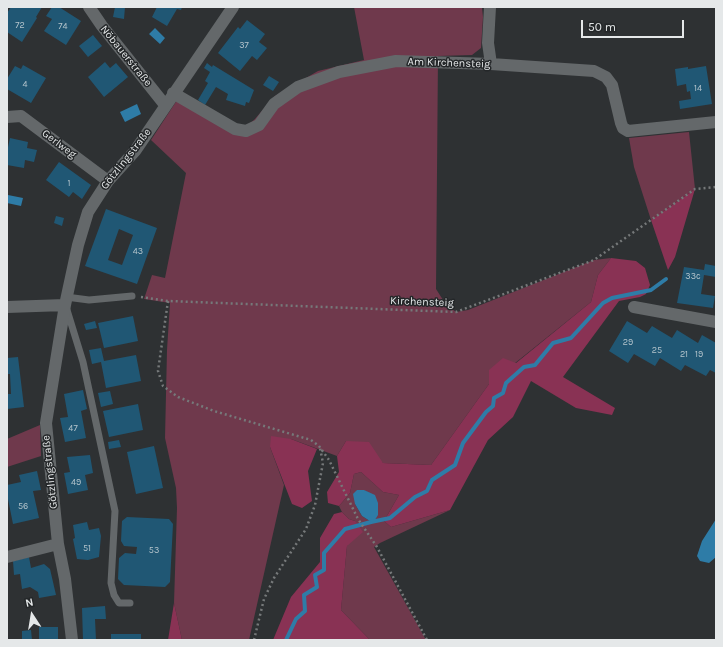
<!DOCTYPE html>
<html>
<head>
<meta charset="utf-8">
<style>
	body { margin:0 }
	#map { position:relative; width:723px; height:647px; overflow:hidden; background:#2e3133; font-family:Karla,sans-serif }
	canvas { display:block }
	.frame { position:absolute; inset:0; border:8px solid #e5e8e9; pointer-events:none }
	.north { position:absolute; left:12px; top:595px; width:40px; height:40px; -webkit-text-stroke:3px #242729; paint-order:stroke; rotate:348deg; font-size:11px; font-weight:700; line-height:16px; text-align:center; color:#e5e8e9 }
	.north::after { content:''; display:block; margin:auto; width:14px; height:18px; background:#e5e8e9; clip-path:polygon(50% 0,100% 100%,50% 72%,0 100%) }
	.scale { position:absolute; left:581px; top:20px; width:103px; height:18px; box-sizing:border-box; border:2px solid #e5e8e9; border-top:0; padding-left:5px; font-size:12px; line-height:14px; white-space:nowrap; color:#e5e8e9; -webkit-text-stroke:3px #242729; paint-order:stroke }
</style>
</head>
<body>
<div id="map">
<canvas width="723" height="647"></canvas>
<div class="frame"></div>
<div class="north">N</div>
<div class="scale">50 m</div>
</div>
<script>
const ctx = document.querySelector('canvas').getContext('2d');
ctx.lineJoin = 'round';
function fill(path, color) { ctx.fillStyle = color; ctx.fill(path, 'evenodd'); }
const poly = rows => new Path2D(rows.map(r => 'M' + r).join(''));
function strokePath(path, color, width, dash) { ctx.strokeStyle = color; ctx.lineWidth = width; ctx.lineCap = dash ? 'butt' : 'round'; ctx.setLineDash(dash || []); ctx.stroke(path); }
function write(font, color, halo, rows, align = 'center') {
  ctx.font = font + ' Karla,sans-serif'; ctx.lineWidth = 3; ctx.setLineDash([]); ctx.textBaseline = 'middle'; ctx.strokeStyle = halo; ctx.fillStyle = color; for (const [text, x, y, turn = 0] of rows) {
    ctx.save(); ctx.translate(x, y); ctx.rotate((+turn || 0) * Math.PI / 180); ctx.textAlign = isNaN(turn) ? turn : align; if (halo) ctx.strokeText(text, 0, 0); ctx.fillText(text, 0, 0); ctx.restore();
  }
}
const green = poly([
	[354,7,482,8,483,17,481,48,472,55,438,56,436,289,445,303,456,312,468,310,594,260,611,258,598,275,591,302,489,384,431,465,383,463,346,441,337,456,291,439,270,447,284,485,249,640,182,640,174,603,177,508,176,488,165,438,167,350,170,303,144,299,152,275,165,278,186,173,151,140,181,94,236,125,246,126,254,120,275,96,318,71,364,60],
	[689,132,695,189,651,220,634,167,629,138],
	[40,425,41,456,7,467,7,439],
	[361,472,383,492,399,495,384,521,391,527,450,510,380,543,374,547,426,640,370,640,341,610,347,546,355,521,349,519,342,512,339,506,350,493,354,474],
	[357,490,363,490,375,496,373,523,362,516,355,504]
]);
const forest = poly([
	[695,189,675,257,668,270,651,220],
	[611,258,636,261,645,268,650,285,646,294,640,297,619,301,563,377,615,408,612,415,576,408,531,381,513,417,488,440,450,510,391,527,384,521,399,495,383,492,361,472,354,474,350,493,339,506,328,503,327,492,339,472,337,456,346,441,369,442,383,463,431,465,489,384,489,370,503,358,516,363,591,302,598,275],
	[271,436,291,439,317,449,308,471,312,501,302,508,292,504,270,447],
	[342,512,349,519,355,521,363,532,347,546,341,610,370,640,273,640,291,597,320,562,320,538,334,514],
	[174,603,182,640,168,640]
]);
const water = poly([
	[155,28,165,38,160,44,149,34],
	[137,104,141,114,125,122,120,112],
	[8,195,23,198,21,206,7,203],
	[357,490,364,490,375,495,378,503,378,515,373,523,362,516,355,504,353,494],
	[716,519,716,557,709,563,700,561,697,556,702,541]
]);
const stream = poly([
	[286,640,296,619,305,611,304,595,317,587,315,575,324,570,324,553,345,529,371,522,390,518,415,497,427,491,432,480,455,465,463,443,486,412,493,406,494,398,503,393,506,383,524,367,535,365,553,343,571,338,603,303,612,298,651,290,666,279]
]);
const building = poly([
	[11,7,42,7,36,17,37,18,22,42,7,32,7,13],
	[52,7,59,7,81,21,66,45,44,31,52,19,46,16],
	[115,7,125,7,124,19,113,17],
	[157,7,182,7,181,10,177,9,167,26,152,17],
	[247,20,265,34,259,42,267,48,257,60,252,56,240,71,218,53,238,27,240,29],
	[93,35,102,46,88,57,79,46],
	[105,62,110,68,116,63,128,77,104,97,88,77],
	[207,63,212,67,213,65,254,90,249,103,246,102,245,106,226,100,228,94,216,87,205,105,198,100,208,83,205,81,210,72,204,68],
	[23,65,46,78,31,103,7,89,7,79,15,66,21,69],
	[706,66,712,104,680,109,679,101,691,99,690,91,687,92,686,84,677,86,675,69,688,67,688,69],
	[269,76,279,82,273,91,263,85],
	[10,138,28,142,27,148,37,150,34,162,25,160,24,168,7,165,7,152],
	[59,162,91,185,82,199,73,192,69,197,46,180],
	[106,209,157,228,137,284,85,266],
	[119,229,133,235,122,265,108,260],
	[56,216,64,218,62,226,54,223],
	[705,264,716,266,716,277,704,275,701,294,715,296,713,308,677,303,684,267,704,270],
	[133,316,138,341,104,348,98,323],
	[95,321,97,328,86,330,84,324],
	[627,321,647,333,652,326,672,338,677,330,698,343,702,335,716,343,716,373,710,370,706,376,685,365,681,371,660,358,655,366,634,354,628,363,609,351],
	[101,348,104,361,136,355,141,381,106,388,101,362,92,364,89,350],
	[18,357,24,407,7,409,7,394,11,394,10,374,7,374,7,358],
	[83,390,87,409,81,411,86,438,65,442,60,418,68,417,64,394],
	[110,391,113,404,101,407,98,393],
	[138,404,143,430,109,437,103,411],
	[119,440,121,447,109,449,108,442],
	[154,446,163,488,136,494,127,452],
	[90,455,93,473,85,475,88,490,68,494,64,473,70,472,67,457],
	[37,471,41,490,33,491,39,518,13,524,7,494,7,485,21,482,19,475],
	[127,517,169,519,173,524,170,582,165,587,124,585,118,579,119,558,125,553,136,554,137,547,124,546,121,541,122,521],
	[87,522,89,530,99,528,101,536,99,557,88,560,77,559,73,539,75,538,73,525],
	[29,557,31,568,44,564,50,569,56,595,39,598,38,592,30,587,22,589,20,574,14,575,13,561],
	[105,606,106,619,95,619,96,640,83,640,82,608],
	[39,627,58,627,58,640,39,640],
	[31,630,32,640,22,640,22,631],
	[111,634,141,634,141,640,111,640]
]);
const path = poly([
	[141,297,168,301,456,312,594,260,695,189,716,187],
	[168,301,158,371,163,386,178,397,214,411,311,440,319,446,329,460,358,519,377,547,427,640],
	[254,640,264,599,274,578,306,529,315,505,323,463,320,448]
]);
const service = poly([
	[66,297,89,300,132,296],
	[67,310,83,362,115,511,111,583,114,595,119,603,130,603]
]);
const minor = poly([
	[89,7,102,26,165,105],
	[490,7,488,43,491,64],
	[173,93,235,129,246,131,259,125,274,104,298,87,339,72,396,61,491,64,594,71,606,77,612,85,621,123,623,128,628,131,716,122],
	[7,117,21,116,108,181],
	[7,307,65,305],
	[634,307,716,322],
	[7,557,58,544],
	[72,640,65,579,58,544,46,423,65,305,78,245,88,212,108,181,135,151,233,7]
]);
const numberNames = [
	["72",20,25],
	["74",63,26],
	["37",244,45],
	["4",25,84],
	["14",698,88],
	["1",69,183],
	["43",138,251],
	["33c",693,276],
	["29",628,342],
	["25",657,350],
	["21",684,354],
	["19",699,354],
	["47",73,428],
	["49",76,482],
	["56",23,506],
	["51",87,548],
	["53",154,550]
];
const streetNames = [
	["Nöbauerstraße",126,56,51],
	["Am Kirchensteig",449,63,2],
	["Gerlweg",59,144,37],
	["Götzlingstraße",126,159,-52],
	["Kirchensteig",422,302,2],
	["Götzlingstraße",50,472,-96]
];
fill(green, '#6f394c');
fill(forest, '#893254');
fill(water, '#2e7ca7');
strokePath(stream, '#2e7ca7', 4);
fill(building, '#205774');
strokePath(path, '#76797a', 2.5, [2, 3]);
strokePath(service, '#64686a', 7);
strokePath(minor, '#64686a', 12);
write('9px', '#b4c4cc', null, numberNames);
write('11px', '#e5e8e9', '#242729', streetNames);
</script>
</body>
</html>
